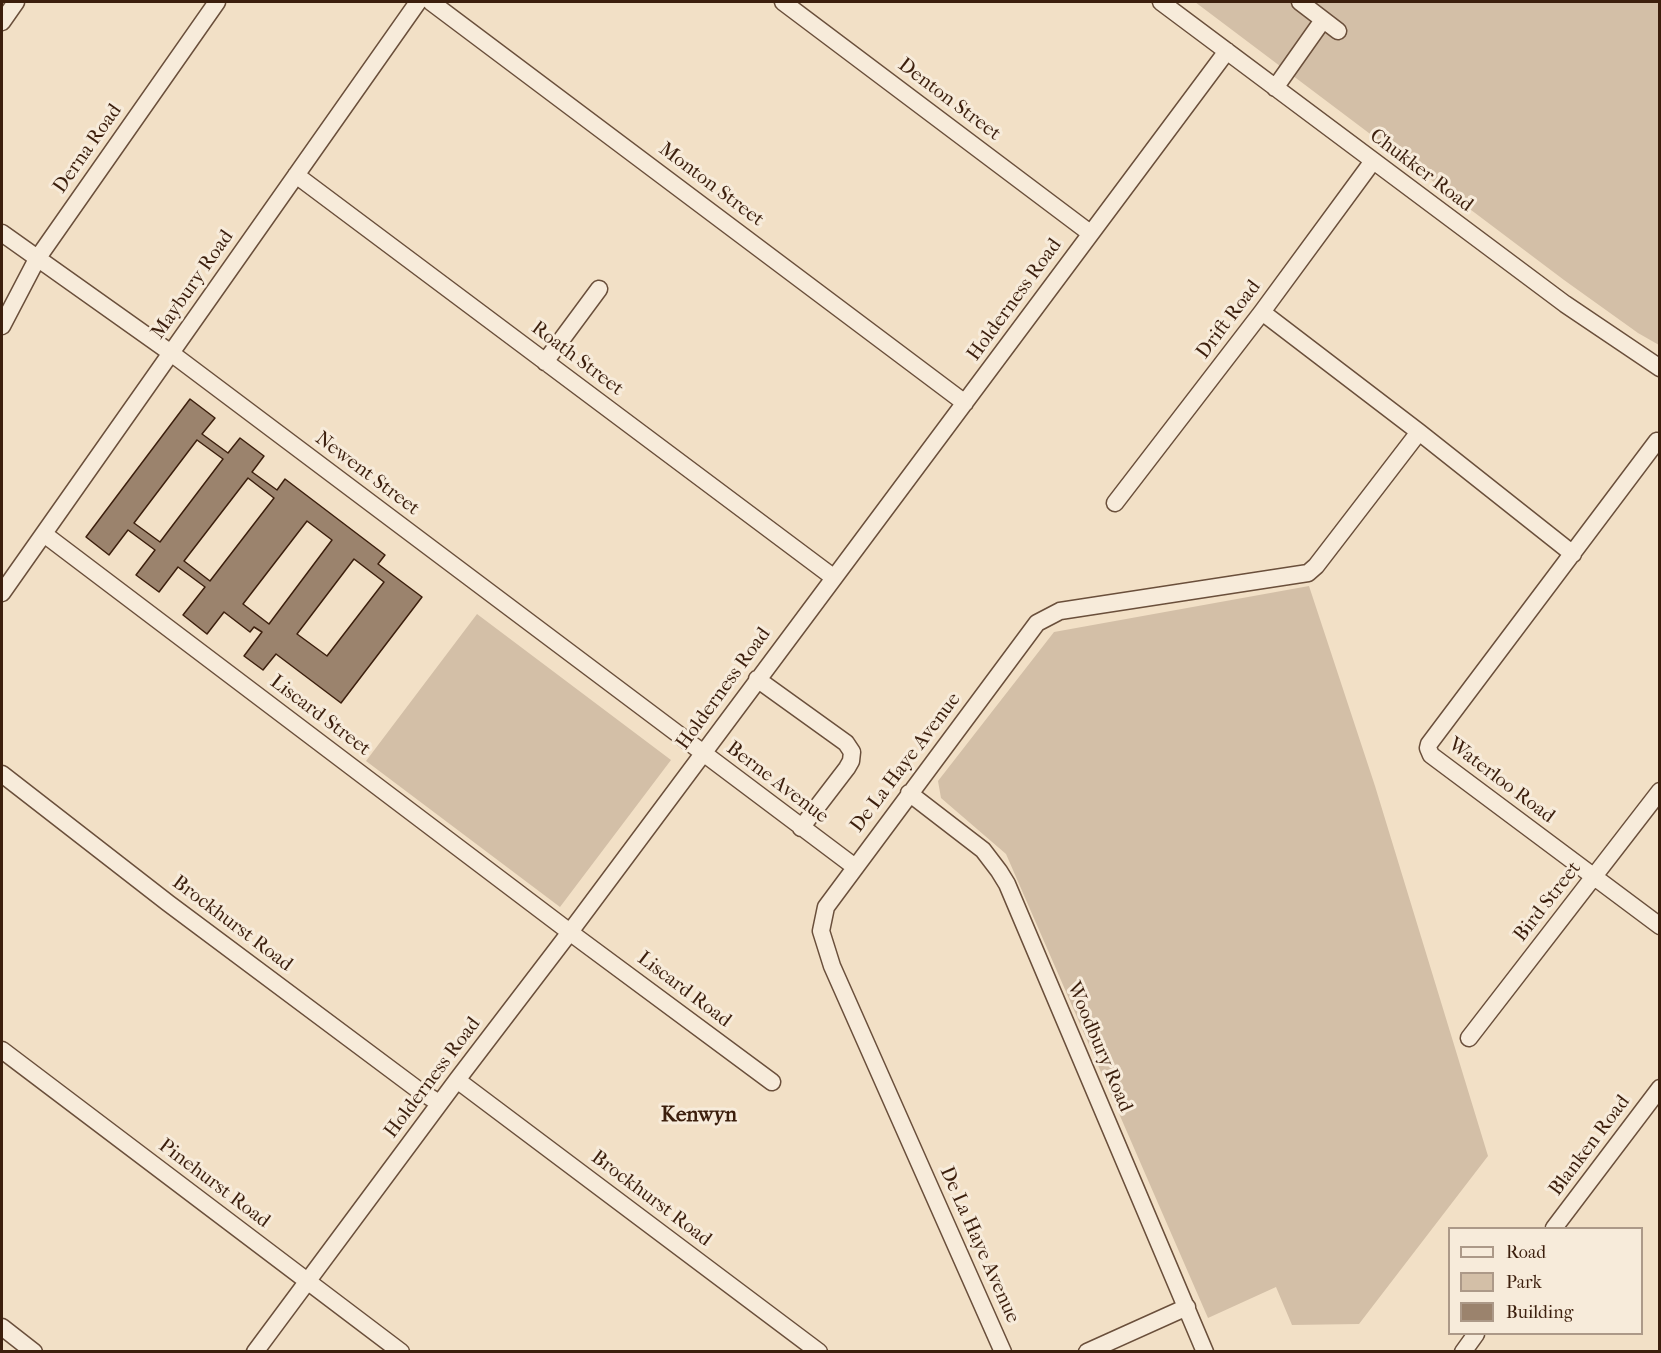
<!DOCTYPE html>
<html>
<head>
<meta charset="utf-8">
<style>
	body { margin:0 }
	#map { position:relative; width:1661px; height:1353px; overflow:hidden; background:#f2e0c6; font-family:"IM FELL French Canon",serif }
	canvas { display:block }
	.frame { position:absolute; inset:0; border:3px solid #3c1f0d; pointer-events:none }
	.legend { position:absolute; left:1448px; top:1227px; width:195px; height:108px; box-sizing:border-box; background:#f7ebda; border:2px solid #ac9988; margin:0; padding:8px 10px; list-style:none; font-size:18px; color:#3c1f0d }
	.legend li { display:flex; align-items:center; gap:12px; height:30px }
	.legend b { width:30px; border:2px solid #ac9988 }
</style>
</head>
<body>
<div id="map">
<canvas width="1661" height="1353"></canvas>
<div class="frame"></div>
<ul class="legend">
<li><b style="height:8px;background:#f7ebda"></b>Road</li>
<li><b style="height:16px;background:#d3bfa7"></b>Park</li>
<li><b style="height:16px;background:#9b836d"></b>Building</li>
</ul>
</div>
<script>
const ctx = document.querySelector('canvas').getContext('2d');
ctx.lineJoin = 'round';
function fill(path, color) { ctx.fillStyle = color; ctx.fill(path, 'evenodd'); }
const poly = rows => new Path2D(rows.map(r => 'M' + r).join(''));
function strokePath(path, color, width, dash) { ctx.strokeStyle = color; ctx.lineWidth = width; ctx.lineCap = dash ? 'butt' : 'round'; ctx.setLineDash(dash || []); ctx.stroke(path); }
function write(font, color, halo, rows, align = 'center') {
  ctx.font = font + ' "IM FELL French Canon",serif'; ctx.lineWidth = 6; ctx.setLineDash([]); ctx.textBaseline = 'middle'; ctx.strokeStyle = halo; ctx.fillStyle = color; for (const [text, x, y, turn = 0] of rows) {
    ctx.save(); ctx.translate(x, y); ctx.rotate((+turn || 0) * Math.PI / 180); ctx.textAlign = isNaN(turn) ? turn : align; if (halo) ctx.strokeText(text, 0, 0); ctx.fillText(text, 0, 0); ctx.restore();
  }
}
const green = poly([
	[1195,2,1659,2,1659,345,1638,333,1564,280],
	[1309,586,1375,786,1488,1156,1359,1324,1292,1325,1276,1287,1208,1318,1006,854,941,798,938,781,1054,632],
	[477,614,671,760,560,907,366,761]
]);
const building = poly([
	[190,399,215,418,202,434,228,453,240,438,264,456,252,472,277,490,285,479,385,555,378,564,422,597,341,703,276,654,263,670,244,656,262,632,254,627,250,632,224,612,207,634,183,615,205,587,178,567,159,592,136,575,155,550,128,530,109,555,86,537,190,399],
	[197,440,223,459,160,542,134,523,197,440],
	[248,478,274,498,210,581,184,561,248,478],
	[307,521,332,540,269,624,243,604,307,521],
	[354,559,384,582,327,656,297,634,354,559]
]);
const minor = poly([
	[431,2,965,403],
	[783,2,1090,233],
	[1161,2,1565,304,1660,368],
	[1300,2,1338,31],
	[2,22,16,2],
	[1275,88,1323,20],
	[296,175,833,577],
	[2,233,171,353,855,867],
	[1262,312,1419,432,1573,554],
	[2,326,37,259,217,2],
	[545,362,599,289],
	[1657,441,1429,744,1428,748,1431,755,1660,926],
	[1115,503,1262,312,1373,161],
	[44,534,579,939,772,1082],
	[2,593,418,2],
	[757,679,846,743,852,752,851,761,847,768,801,828],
	[2,774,168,903,417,1089,439,1103],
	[909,793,983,850,999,871,1007,884,1205,1352],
	[1469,1038,1660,791],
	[2,1050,401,1352],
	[457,1080,819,1352],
	[1554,1228,1660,1088],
	[2,1327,34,1352],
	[255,1352,457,1080,570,932,1227,51],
	[1003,1352,832,966,821,931,826,907,1037,623,1060,611,1308,573,1316,566,1419,432],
	[1087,1352,1187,1307],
	[1463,1352,1476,1334]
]);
const streetNames = [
	["Denton Street",949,100,37],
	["Derna Road",88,149,-55],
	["Chukker Road",1421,171,37],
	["Monton Street",711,185,37],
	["Maybury Road",193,285,-55],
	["Holderness Road",1015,300,-54],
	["Drift Road",1229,320,-53],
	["Roath Street",577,359,37],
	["Newent Street",367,474,37],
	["Holderness Road",724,689,-54],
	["Liscard Street",320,716,37],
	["De La Haye Avenue",906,763,-53],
	["Waterloo Road",1501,781,37],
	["Berne Avenue",777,783,37],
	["Bird Street",1548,902,-52],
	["Brockhurst Road",232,924,37],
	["Liscard Road",684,990,37],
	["Woodbury Road",1099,1047,67],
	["Holderness Road",433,1078,-53],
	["Blanken Road",1590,1146,-53],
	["Pinehurst Road",214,1184,37],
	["Brockhurst Road",651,1199,37],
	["De La Haye Avenue",979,1245,66]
];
const neighbourhoodNames = [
	["Kenwyn",699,1116]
];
fill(green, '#d3bfa7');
fill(building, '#9b836d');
strokePath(building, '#3c1f0d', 1.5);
strokePath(minor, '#6a4f3b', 19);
strokePath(minor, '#f7ebda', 16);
write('20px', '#3c1f0d', '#f7ebda', streetNames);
write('bold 21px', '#3c1f0d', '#f7ebda', neighbourhoodNames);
</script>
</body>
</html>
